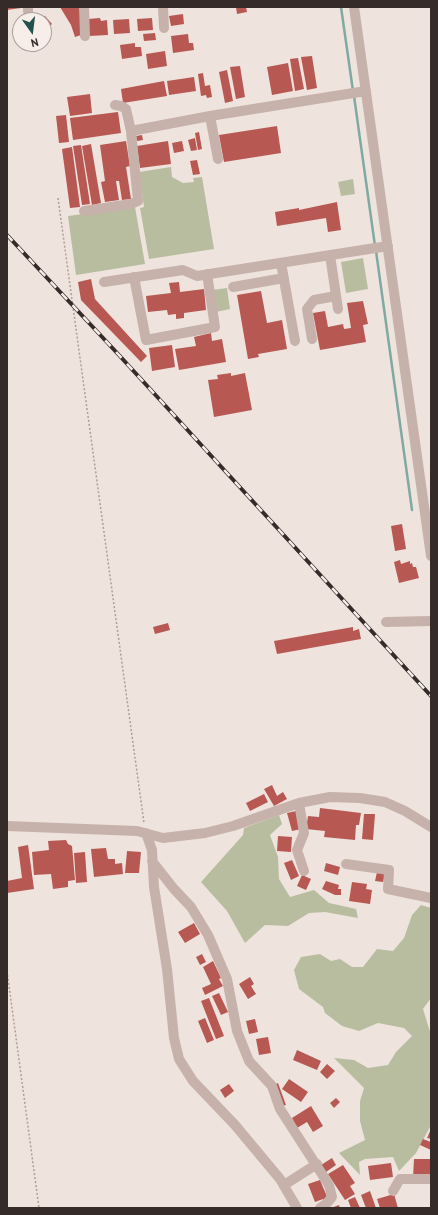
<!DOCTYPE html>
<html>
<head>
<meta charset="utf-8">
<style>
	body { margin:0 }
	#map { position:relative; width:438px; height:1215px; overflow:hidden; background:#efe3de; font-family:"PT Sans",sans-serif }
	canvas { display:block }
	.frame { position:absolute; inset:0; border:8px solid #352b29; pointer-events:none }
	.north { position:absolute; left:12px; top:12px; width:40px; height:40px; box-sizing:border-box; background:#f7eee9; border:1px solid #a9a09c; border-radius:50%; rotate:166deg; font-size:11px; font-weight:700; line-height:16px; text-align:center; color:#352b29 }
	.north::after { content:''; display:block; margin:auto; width:14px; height:18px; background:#24514b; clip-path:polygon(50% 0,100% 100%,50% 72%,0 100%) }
</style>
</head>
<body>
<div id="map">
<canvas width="438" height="1215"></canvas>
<div class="frame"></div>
<div class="north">N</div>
</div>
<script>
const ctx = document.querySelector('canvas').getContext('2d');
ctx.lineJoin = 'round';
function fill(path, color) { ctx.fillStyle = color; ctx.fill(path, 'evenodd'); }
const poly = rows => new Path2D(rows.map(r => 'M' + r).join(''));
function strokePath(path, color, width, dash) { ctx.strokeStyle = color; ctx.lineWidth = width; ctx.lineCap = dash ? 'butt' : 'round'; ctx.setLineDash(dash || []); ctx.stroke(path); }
const green = poly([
	[171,167,172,177,183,183,194,182,193,178,202,177,214,249,149,259,140,208,144,207,139,172],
	[353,179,355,194,341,196,338,182],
	[135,207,145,264,76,275,68,216],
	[363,258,368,289,346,293,341,262],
	[227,288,230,309,216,312,212,290],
	[279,815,282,824,270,835,278,857,279,879,290,897,314,890,329,903,356,909,358,918,325,912,309,913,288,926,265,925,245,943,227,911,201,882,243,835,244,828],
	[421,905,431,908,431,998,423,1009,431,1035,431,1125,416,1153,399,1171,393,1157,365,1159,359,1162,360,1175,339,1153,365,1140,360,1121,360,1101,364,1088,334,1058,354,1060,368,1068,388,1065,396,1052,412,1036,404,1028,378,1023,359,1031,342,1026,325,1013,323,1007,299,989,294,970,301,957,320,954,331,961,340,959,352,967,363,967,377,949,393,951,404,938,412,915]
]);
const stream = poly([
	[341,7,353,91],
	[354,96,375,246],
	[376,251,412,510]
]);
const building = poly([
	[7,7,21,7,21,8,7,10],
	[60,7,78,7,82,12,81,35,75,37,71,25],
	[236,7,246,7,247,12,237,14],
	[183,14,184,24,171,26,169,16],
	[31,16,35,20,27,19],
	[45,16,52,24,44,31,44,20,40,20],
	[100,18,101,21,107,20,108,35,89,36,88,19],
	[152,18,153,30,138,31,137,19],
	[129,19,130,33,114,34,113,20],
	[155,33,156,40,144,41,143,34],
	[188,34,189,43,193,43,194,50,173,53,171,36],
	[135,43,135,47,141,47,142,56,122,59,120,45],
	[165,51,167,66,148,69,146,54],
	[312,56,317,88,307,90,301,57],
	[298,58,304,89,295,91,290,59],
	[288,63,293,91,272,95,267,67],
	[240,66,245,97,236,99,230,67],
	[227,70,233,101,225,103,219,72],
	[203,73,205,86,210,85,212,97,207,98,206,95,201,96,198,74],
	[194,77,196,91,169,95,167,81],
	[164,81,167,96,123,103,121,89],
	[90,94,92,113,70,116,67,97],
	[118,112,121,133,73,140,70,118],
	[66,115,69,142,59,143,56,116],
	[277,126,281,153,224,162,219,135],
	[199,132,202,149,198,150,195,133],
	[142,135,143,140,137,141,136,136],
	[195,138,197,150,191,151,188,140],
	[126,141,130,166,126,167,131,199,122,200,119,181,116,181,119,200,105,202,101,182,105,181,100,145],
	[168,141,171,164,140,168,137,146],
	[182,141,184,151,174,153,172,143],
	[91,144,101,203,92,205,82,146],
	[81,145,90,204,82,205,73,146],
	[72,147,80,207,70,208,62,149],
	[197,160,200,174,193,175,190,161],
	[337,202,341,230,328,232,326,218,277,226,275,212,299,208,299,210],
	[91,279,95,299,147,356,141,362,81,300,78,282],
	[179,282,180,292,204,289,206,310,184,313,184,318,176,319,176,314,168,315,167,310,148,312,146,296,171,293,169,283],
	[261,291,267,323,282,320,287,349,258,354,259,357,248,359,237,295],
	[363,301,368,324,363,325,366,342,320,350,313,313,325,311,328,327,343,324,344,329,351,328,347,303],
	[211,333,212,341,222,339,226,362,179,370,175,349,196,346,194,337],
	[172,345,175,367,152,371,149,348],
	[231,373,231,376,245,373,252,410,214,417,208,380,218,379,217,375],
	[402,524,406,549,395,551,391,526],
	[400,560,401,564,410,561,410,564,412,563,413,567,416,567,419,578,399,583,394,562],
	[168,623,170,630,155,634,153,627],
	[353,627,353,631,359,629,361,639,277,654,274,641],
	[272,785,277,796,283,792,287,799,274,806,264,789],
	[264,794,268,802,250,811,246,803],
	[320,808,361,813,359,825,356,825,355,840,324,837,325,831,306,829,308,816,319,817],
	[296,811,301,829,292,831,287,813],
	[364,814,375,814,373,840,362,839],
	[278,836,292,837,291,852,277,851],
	[66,840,68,844,72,846,75,880,68,881,68,887,53,889,51,874,34,875,32,852,49,850,48,841],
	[28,845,34,889,7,893,7,881,22,878,18,847],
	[106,848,108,859,115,859,115,864,122,863,123,874,94,877,91,849],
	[127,851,141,852,139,873,125,873],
	[85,852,87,882,76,883,74,853],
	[292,860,299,876,291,880,284,863],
	[326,863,340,867,338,875,324,871],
	[377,872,385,874,383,882,375,881],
	[302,875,311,879,306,890,297,886],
	[326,881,339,885,338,889,341,889,341,895,335,895,322,889],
	[352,882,367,884,366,889,372,890,370,904,349,901],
	[194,923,200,934,185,943,178,932],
	[202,954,206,962,200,965,196,957],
	[213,961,221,978,219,979,223,986,205,995,202,988,211,984,203,967],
	[250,977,254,984,251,986,256,994,248,999,239,984],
	[219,993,228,1012,221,1015,212,996],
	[209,998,224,1036,216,1039,201,1001],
	[205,1018,214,1040,207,1043,198,1021],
	[255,1019,258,1032,249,1034,246,1021],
	[268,1037,271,1053,259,1055,256,1039],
	[297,1050,321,1061,317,1070,293,1060],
	[327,1064,335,1071,327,1079,320,1072],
	[289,1079,308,1092,301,1102,282,1089],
	[278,1083,286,1105,281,1106,274,1085],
	[229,1084,234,1091,225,1098,220,1090],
	[336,1098,340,1102,334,1108,330,1103],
	[311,1106,323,1126,313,1132,307,1122,297,1128,292,1118],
	[431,1129,431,1139,427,1138],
	[423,1139,431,1142,431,1150,420,1145],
	[332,1158,336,1165,326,1172,321,1165],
	[414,1159,430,1159,430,1177,413,1177],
	[391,1163,393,1177,370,1180,368,1166],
	[343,1165,355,1183,350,1186,355,1194,345,1200,328,1174],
	[320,1180,328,1199,325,1201,323,1199,315,1202,308,1184],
	[370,1191,376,1208,366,1208,361,1195],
	[394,1194,398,1208,380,1208,377,1199],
	[355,1197,360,1208,351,1208,348,1200],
	[339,1205,340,1208,331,1208]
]);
const path = poly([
	[58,198,144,823],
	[7,971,39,1208]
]);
const minor = poly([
	[28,7,28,11],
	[84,7,85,36],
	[163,7,164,28],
	[354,7,431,556],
	[115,105,121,106,126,109,131,131],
	[210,116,218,159],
	[84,211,131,204,138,201,131,131,210,116,366,91],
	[330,255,338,309],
	[281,263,295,341],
	[134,277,146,340,215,327,207,274],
	[104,282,183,270,197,276,388,246],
	[233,287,284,278],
	[312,339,307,309,314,300,336,296],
	[386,622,431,621],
	[299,803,304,833,297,850,304,871],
	[7,826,137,831,163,838,205,833,233,826,299,803,330,797,360,798,385,802,405,811,431,827],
	[146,833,152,850,154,887,167,969,174,1038,179,1059,193,1081,235,1125,280,1179,297,1208],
	[152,861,174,889,191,907,208,935,227,979,237,1031,249,1061,272,1086,280,1109,329,1185,332,1197,327,1203,320,1208],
	[346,864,389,870,388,889,431,898],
	[284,1185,317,1164],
	[393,1191,400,1179,431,1179]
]);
const rail = poly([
	[7,235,118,354,431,696]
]);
fill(green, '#b8bd9f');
strokePath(stream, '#80a9a3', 2.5);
fill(building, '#b75853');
strokePath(path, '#b29c95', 1.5, [2, 2]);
strokePath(minor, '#c6b2ab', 10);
strokePath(rail, '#352b29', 4);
strokePath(rail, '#f7eee9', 2.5, [8]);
</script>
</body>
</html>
